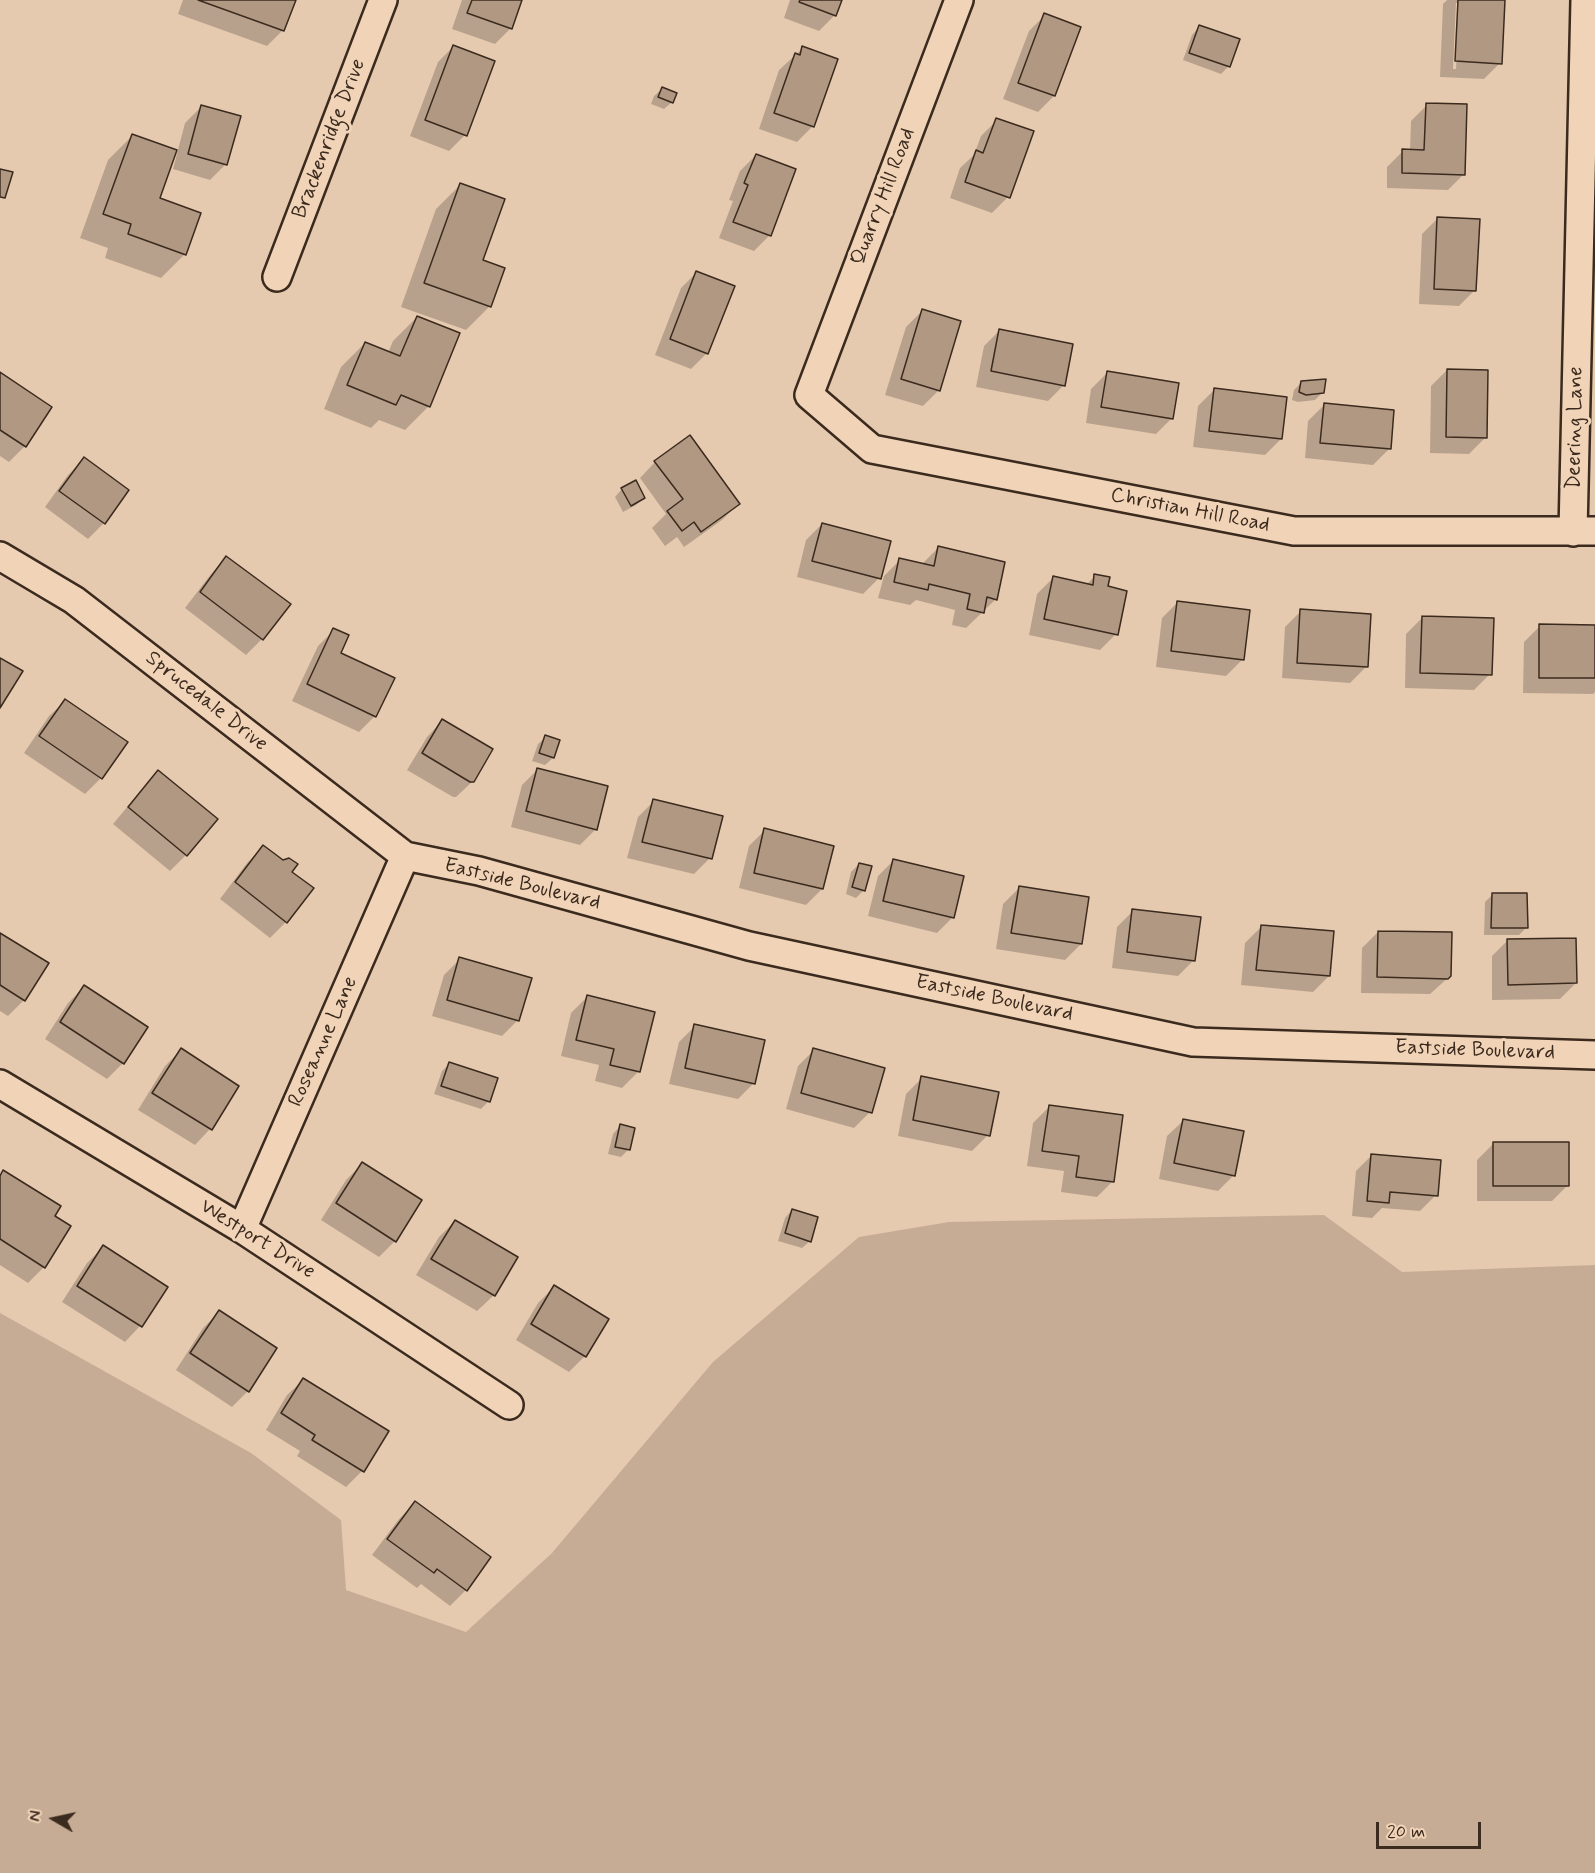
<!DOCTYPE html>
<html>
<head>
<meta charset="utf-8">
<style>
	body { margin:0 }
	#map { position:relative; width:1595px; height:1873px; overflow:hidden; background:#e6caaf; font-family:Mynerve,sans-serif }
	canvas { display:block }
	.north { position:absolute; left:24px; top:1789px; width:60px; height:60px; -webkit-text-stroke:4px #f1d4b8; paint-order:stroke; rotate:279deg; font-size:16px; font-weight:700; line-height:24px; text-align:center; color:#3b2a1e }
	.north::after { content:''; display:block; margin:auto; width:21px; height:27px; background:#3b2a1e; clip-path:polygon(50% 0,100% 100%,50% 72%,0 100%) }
	.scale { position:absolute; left:1376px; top:1822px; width:105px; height:27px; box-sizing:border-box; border:3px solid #3b2a1e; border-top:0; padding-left:8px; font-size:18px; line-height:21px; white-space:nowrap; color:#3b2a1e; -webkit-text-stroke:4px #f1d4b8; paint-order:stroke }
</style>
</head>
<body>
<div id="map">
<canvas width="1595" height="1873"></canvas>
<div class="north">N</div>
<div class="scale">20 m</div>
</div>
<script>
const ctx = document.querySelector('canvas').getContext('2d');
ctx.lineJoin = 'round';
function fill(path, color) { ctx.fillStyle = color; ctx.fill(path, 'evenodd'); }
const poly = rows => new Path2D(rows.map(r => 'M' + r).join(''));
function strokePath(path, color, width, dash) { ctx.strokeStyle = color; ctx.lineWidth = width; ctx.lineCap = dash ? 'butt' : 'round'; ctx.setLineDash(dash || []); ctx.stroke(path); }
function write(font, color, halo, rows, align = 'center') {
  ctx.font = font + ' Mynerve,sans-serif'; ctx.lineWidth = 6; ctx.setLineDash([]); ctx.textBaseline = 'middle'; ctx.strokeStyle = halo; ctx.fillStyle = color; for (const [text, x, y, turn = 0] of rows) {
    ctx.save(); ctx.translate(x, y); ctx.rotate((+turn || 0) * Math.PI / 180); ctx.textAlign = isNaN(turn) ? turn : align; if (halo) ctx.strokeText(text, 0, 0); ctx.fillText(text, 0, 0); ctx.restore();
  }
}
const green = poly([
	[1324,1215,1402,1272,1595,1265,1595,1873,0,1873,0,1313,251,1453,341,1520,346,1590,466,1632,552,1553,713,1362,859,1237,949,1222]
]);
const shadow = poly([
	[183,0,294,0,283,30,267,46,178,14],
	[462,0,520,0,511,28,495,44,452,29],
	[790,0,840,0,835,15,819,31,784,18],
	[1447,0,1504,0,1500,63,1484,79,1440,77,1443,4],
	[1456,3,1459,3,1456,69,1453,69],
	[1045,15,1079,28,1054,96,1038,112,1003,99,1029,31],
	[1199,27,1229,66,1221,74,1183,60,1192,35],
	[454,46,465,135,449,151,410,136,438,62],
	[803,48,813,126,797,142,759,129,779,70],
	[662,89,672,102,664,109,651,104,654,96],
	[1427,105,1464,174,1448,190,1387,188,1387,167,1403,151,1410,151,1411,121],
	[201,107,226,164,210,180,173,169,185,123],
	[997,120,1008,197,992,213,950,198,960,168,974,155,981,136],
	[132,136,158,199,185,254,161,278,105,258,108,248,80,238,108,160],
	[756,155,770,235,754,251,719,238,733,201,729,200,740,171],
	[460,185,481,261,490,306,466,330,401,307,436,209],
	[1438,218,1475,290,1459,306,1419,304,1422,234],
	[697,272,707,353,691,369,655,355,681,288],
	[922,311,939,390,923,406,885,395,906,327],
	[417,317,429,406,405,430,379,420,371,428,324,409,341,367,365,343,388,353,393,341],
	[1000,330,1064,385,1048,401,976,387,984,346],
	[1447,370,1485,438,1469,454,1430,453,1431,386],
	[1107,373,1172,418,1156,434,1086,423,1091,389],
	[0,374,50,408,25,446,9,462,0,456],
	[1302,382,1323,392,1315,400,1298,402,1292,400,1294,390],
	[1214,390,1281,439,1265,455,1193,447,1198,406],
	[1324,405,1389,449,1373,465,1305,458,1308,421],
	[84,459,104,523,88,539,45,507,68,475],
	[655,462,738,504,722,520,684,547,677,537,665,546,652,528,666,514,640,478],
	[622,489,643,498,636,505,623,512,615,497],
	[822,524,879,578,863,594,797,577,806,540],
	[938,548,996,599,966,628,952,625,955,610,916,600,910,605,878,598,884,576,900,560,922,564],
	[226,558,262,639,246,655,185,608,211,574],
	[1095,576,1106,588,1116,634,1100,650,1029,635,1037,594,1053,578,1086,585],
	[1178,602,1242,660,1226,676,1156,667,1162,618],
	[1301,611,1366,667,1350,683,1282,678,1285,627],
	[1422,618,1490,674,1474,690,1405,688,1406,634],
	[1540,626,1595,626,1595,692,1593,694,1523,693,1524,642],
	[334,630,339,654,375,716,359,732,292,701,318,646],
	[65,701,101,778,85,794,24,753,49,716],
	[442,721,473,781,456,797,453,797,407,770,427,737],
	[546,737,559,741,553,758,545,765,532,761,538,744],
	[538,769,596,829,580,845,511,827,522,785],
	[158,772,186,855,170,871,113,824,143,788],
	[654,801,710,858,694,874,627,858,638,817],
	[765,830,822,889,806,905,739,888,749,846],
	[263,847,312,889,286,922,270,938,220,899,247,863],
	[894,860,953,917,937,933,868,916,878,876],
	[859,864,864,890,856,898,846,894,851,872],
	[1019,888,1081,944,1065,960,996,949,1003,904],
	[1492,895,1526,928,1519,935,1484,935,1485,902],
	[1133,911,1194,960,1178,976,1112,968,1117,927],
	[1261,927,1329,976,1313,992,1241,985,1245,943],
	[1378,932,1450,976,1430,994,1361,993,1362,948],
	[0,934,24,1000,8,1016,0,1011],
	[1508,940,1576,983,1560,999,1492,1000,1492,956],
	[460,959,518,1020,502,1036,432,1016,444,975],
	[84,987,146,1028,123,1063,107,1079,45,1039,68,1003],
	[587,997,653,1013,638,1072,622,1088,595,1081,599,1065,561,1056,571,1013],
	[695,1026,754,1083,738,1099,669,1084,679,1042],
	[181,1050,237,1086,210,1129,195,1145,138,1110,165,1066],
	[814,1050,870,1112,854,1128,786,1109,798,1066],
	[449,1064,489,1101,481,1109,434,1094,442,1071],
	[922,1078,988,1135,972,1151,898,1136,906,1094],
	[1049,1107,1113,1181,1097,1197,1061,1192,1064,1171,1027,1166,1033,1123],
	[1184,1120,1234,1175,1218,1191,1159,1179,1167,1136],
	[620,1126,629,1149,621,1157,608,1154,613,1134],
	[1493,1144,1568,1185,1552,1201,1477,1201,1477,1160],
	[1372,1155,1436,1195,1420,1211,1382,1208,1372,1218,1352,1216,1356,1171],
	[362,1164,395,1241,379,1257,321,1220,346,1180],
	[4,1172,53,1216,44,1267,28,1283,0,1265,0,1176],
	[792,1210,810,1241,802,1248,778,1241,785,1218],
	[455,1221,516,1258,493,1296,477,1311,416,1275,439,1237],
	[103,1247,166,1287,140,1326,125,1342,62,1302,87,1263],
	[554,1287,607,1319,585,1356,569,1372,516,1340,538,1303],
	[219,1312,248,1391,232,1407,176,1370,203,1328],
	[303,1380,387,1432,362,1471,346,1487,297,1456,300,1451,266,1430,287,1395],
	[415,1503,466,1590,450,1606,421,1584,417,1588,372,1555,399,1519]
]);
const building = poly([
	[198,0,296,0,284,31,198,0],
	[472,0,522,0,512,29,467,13,472,0],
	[800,0,842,0,836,16,799,2,800,0],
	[1458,0,1505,0,1502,64,1455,61,1458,0],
	[1044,13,1081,27,1055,96,1018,83,1044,13],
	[1199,25,1240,39,1230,67,1189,53,1199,25],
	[453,45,495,61,467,136,425,120,453,45],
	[802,46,838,59,814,127,774,113,795,53,800,55,802,46],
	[662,87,677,93,673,103,658,97,662,87],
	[1426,103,1467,104,1465,175,1402,173,1402,149,1424,150,1426,103],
	[201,105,241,116,227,165,188,154,201,105],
	[996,118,1034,131,1010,198,965,182,976,150,983,153,996,118],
	[132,134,177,150,160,198,201,213,186,255,128,234,131,224,103,214,132,134],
	[756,154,796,169,771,236,733,222,748,185,744,183,756,154],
	[0,169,13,172,5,198,0,197,0,169],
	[460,183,505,199,483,260,505,268,491,307,424,283,460,183],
	[1437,217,1480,219,1476,291,1434,289,1437,217],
	[696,271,735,286,708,354,670,339,696,271],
	[922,309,961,321,940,391,901,379,922,309],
	[417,316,460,333,430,407,401,395,396,405,347,385,365,342,400,356,417,316],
	[999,329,1073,344,1065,386,991,371,999,329],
	[1447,369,1488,370,1487,438,1446,437,1447,369],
	[1107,371,1179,383,1173,419,1101,407,1107,371],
	[0,372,52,407,26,447,0,430,0,372],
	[1326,379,1324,393,1306,395,1299,392,1301,381,1326,379],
	[1214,388,1287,397,1282,439,1209,431,1214,388],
	[1324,403,1394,410,1391,449,1320,443,1324,403],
	[690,435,740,504,701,532,694,522,682,531,667,511,683,499,654,461,690,435],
	[84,457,129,490,105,524,59,491,84,457],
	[636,480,645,498,631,506,621,488,636,480],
	[822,523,891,541,881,579,812,561,822,523],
	[938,546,1005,562,997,600,987,597,984,613,967,609,970,594,929,584,928,590,894,582,899,558,934,566,938,546],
	[226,556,291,604,263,640,200,592,226,556],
	[1094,574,1110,577,1108,586,1127,591,1118,635,1044,619,1053,576,1093,585,1094,574],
	[1177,601,1250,610,1244,660,1171,651,1177,601],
	[1300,609,1371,614,1368,667,1297,663,1300,609],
	[1422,616,1494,618,1492,675,1420,673,1422,616],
	[1539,624,1595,625,1595,678,1539,678,1539,624],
	[333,628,349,635,341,653,395,678,376,717,307,684,333,628],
	[0,658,23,671,0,708,0,658],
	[65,699,128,742,102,779,39,736,65,699],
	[442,719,493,749,474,782,470,782,422,753,442,719],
	[545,735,560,740,554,758,539,753,545,735],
	[537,768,608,786,597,830,526,811,537,768],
	[158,770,218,819,187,856,128,807,158,770],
	[653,799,723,816,712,859,642,842,653,799],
	[764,828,834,846,823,889,754,873,764,828],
	[263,845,283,860,289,858,298,864,292,872,314,888,287,923,235,882,263,845],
	[893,859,964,876,954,918,883,901,893,859],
	[859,863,872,866,865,891,852,887,859,863],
	[1019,886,1089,897,1082,944,1011,933,1019,886],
	[1492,893,1527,893,1528,928,1491,928,1492,893],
	[1132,909,1201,917,1195,961,1127,952,1132,909],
	[1261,925,1334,931,1330,976,1256,970,1261,925],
	[1378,931,1452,932,1451,976,1448,979,1377,977,1378,931],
	[0,933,49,963,25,1001,0,985,0,933],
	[1576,938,1577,983,1508,985,1507,939,1576,938],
	[459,957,532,978,519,1021,447,1000,459,957],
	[84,985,148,1027,124,1064,60,1022,84,985],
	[587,995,655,1012,640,1072,610,1065,614,1049,576,1040,587,995],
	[694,1024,765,1040,755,1084,685,1068,694,1024],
	[181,1048,239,1086,212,1130,152,1093,181,1048],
	[813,1048,885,1068,872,1113,801,1093,813,1048],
	[449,1062,498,1078,490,1102,441,1086,449,1062],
	[921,1076,999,1092,990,1136,913,1120,921,1076],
	[1049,1105,1123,1115,1114,1182,1076,1177,1079,1156,1042,1151,1049,1105],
	[1183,1119,1244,1131,1235,1176,1174,1163,1183,1119],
	[620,1124,635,1128,630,1150,615,1147,620,1124],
	[1493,1142,1569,1142,1569,1186,1493,1186,1493,1142],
	[1371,1154,1441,1160,1438,1196,1390,1192,1389,1203,1367,1201,1371,1154],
	[362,1162,422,1200,396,1242,336,1203,362,1162],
	[3,1170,61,1206,55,1216,71,1226,45,1268,0,1239,0,1176,3,1170],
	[792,1209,818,1217,811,1242,785,1233,792,1209],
	[455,1220,518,1257,495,1296,431,1259,455,1220],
	[103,1245,168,1287,142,1327,77,1286,103,1245],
	[554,1285,609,1319,586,1357,531,1324,554,1285],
	[219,1310,277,1348,249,1392,190,1353,219,1310],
	[303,1378,389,1431,364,1472,312,1440,315,1435,281,1413,303,1378],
	[415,1501,491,1557,467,1591,437,1569,434,1573,387,1539,415,1501]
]);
const street = poly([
	[959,0,809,395,872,449,1294,531,1595,531],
	[277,277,383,0],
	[1573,532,1585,0],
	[0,556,74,600,405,856,479,871,749,946,1193,1042,1595,1055],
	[0,1084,242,1229,509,1405],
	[242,1229,405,856]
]);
const streetNames = [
	["Brackenridge Drive",330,139,-69],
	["Quarry Hill Road",884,197,-69],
	["Deering Lane",1576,428,-89],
	["Christian Hill Road",1190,511,11],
	["Sprucedale Drive",206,702,38],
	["Eastside Boulevard",522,885,14],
	["Eastside Boulevard",994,999,12],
	["Roseanne Lane",324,1042,-66],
	["Eastside Boulevard",1475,1051,2],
	["Westport Drive",257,1240,32]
];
fill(green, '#c6ac94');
fill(shadow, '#0003');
fill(building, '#b19882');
strokePath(building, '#3b2a1e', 1.5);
strokePath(street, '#3b2a1e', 32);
strokePath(street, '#f1d4b8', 27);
write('21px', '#3b2a1e', '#f1d4b8', streetNames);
</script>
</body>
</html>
